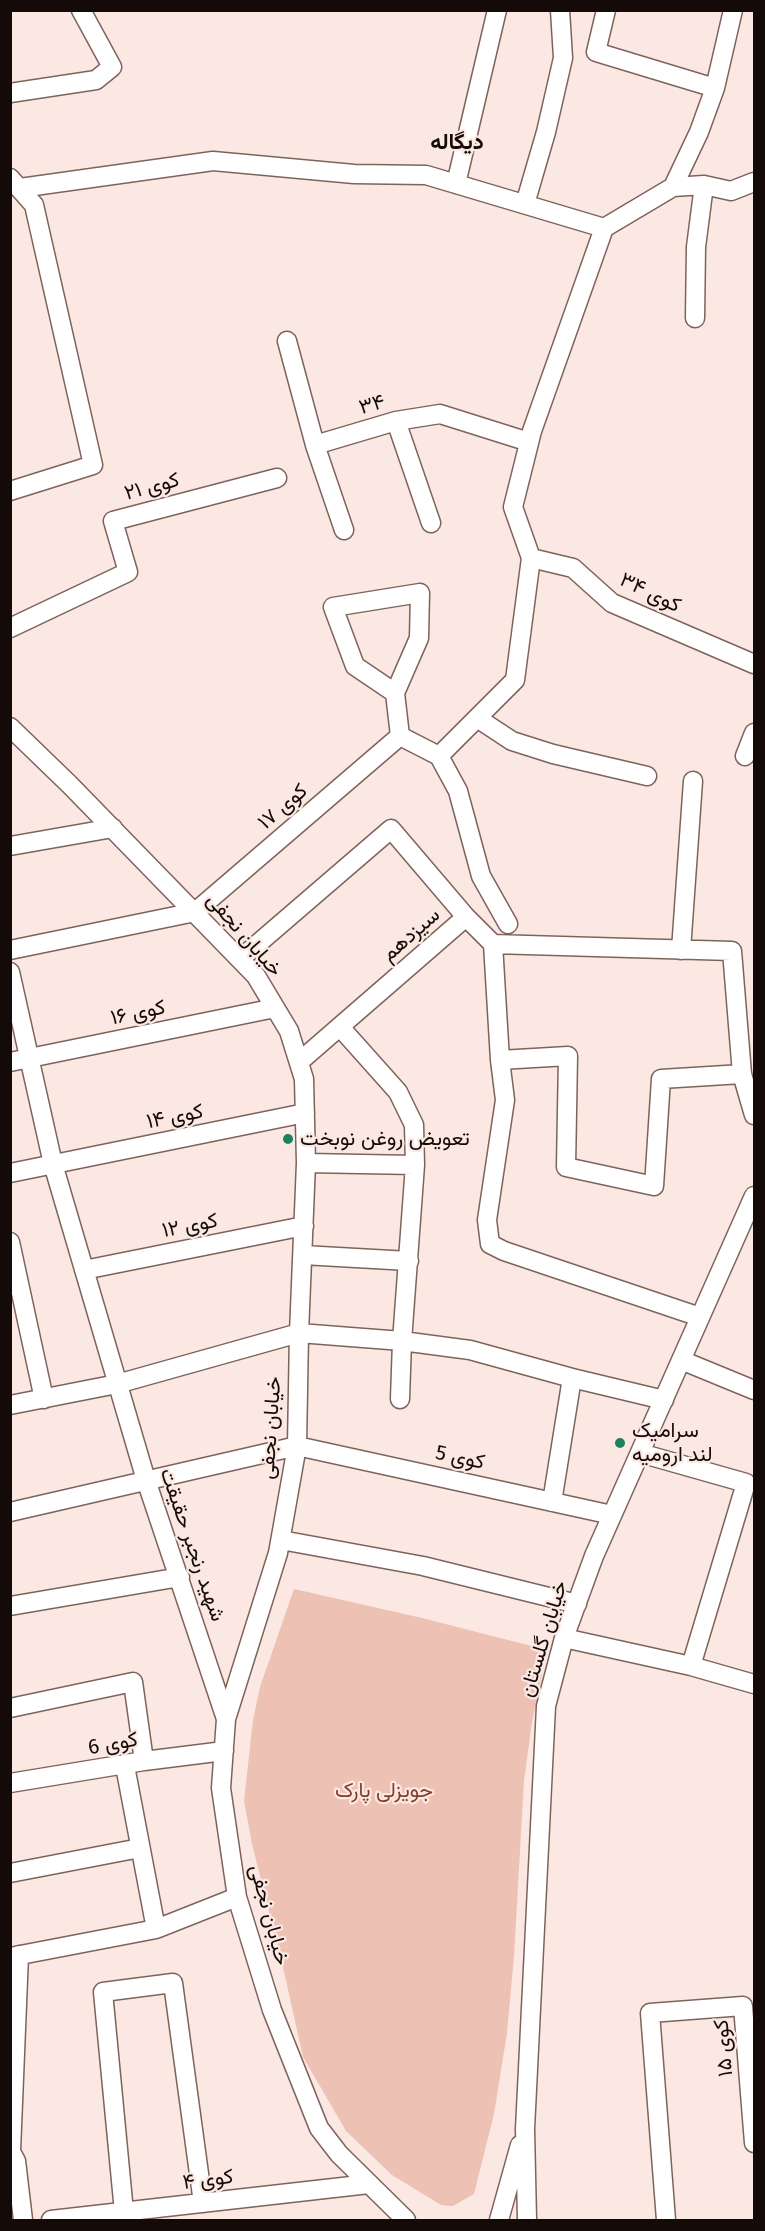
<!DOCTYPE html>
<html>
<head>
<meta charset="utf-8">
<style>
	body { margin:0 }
	#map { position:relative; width:765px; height:2231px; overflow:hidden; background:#fbe8e2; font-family:"Fira Sans",sans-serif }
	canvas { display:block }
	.frame { position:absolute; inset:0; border:12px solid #140a07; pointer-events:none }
</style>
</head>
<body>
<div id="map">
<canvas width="765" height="2231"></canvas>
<div class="frame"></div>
</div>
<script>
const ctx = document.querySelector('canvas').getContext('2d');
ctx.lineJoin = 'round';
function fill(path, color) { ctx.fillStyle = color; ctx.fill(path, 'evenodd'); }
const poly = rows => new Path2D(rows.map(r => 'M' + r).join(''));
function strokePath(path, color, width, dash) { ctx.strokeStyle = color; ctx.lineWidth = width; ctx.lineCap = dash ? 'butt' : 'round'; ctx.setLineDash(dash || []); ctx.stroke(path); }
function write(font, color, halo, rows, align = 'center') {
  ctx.font = font + ' "Fira Sans",Vazirmatn,sans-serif'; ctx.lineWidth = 4.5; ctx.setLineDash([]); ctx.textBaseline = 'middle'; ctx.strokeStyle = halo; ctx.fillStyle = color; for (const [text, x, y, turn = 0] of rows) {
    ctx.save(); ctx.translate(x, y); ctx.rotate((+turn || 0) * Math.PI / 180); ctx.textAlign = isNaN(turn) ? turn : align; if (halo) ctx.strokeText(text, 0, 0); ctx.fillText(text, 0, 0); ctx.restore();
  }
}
const green = poly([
	[294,1589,422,1618,547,1650,532,1722,524,1781,514,1956,507,2033,494,2114,474,2194,453,2206,441,2205,392,2175,346,2131,303,2057,283,1967,252,1844,244,1801,253,1720,260,1687]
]);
const minor = poly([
	[606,10,596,52,715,88],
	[10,93,96,80,112,67,81,10],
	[10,178,34,205,93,465,10,491],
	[456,184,497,10],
	[673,187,699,132,715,88,733,10],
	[20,188,213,161,354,174,426,175,604,228],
	[525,204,546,132,563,58,560,10],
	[695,318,696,247,704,185],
	[287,341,315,445],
	[396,421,431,523],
	[344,530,315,445,396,421,440,414,529,442],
	[531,558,573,568,612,603,754,664],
	[10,628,128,572,113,521,277,478],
	[395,693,355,666,333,607,420,593,419,638,395,693,400,736],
	[477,718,512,741,553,754,647,776],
	[10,727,70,785,256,976,289,1031,304,1079,306,1163,299,1333,297,1446,278,1553,226,1719,221,1788,237,1897,272,2010,319,2128,339,2154,406,2220],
	[400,736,439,756],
	[745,756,754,733],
	[10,846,113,828],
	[466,917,493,944,732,951,742,1074,661,1079,654,1186,566,1167,568,1056,500,1060],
	[508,924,481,876,458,791,439,756,515,680,531,558,513,507,532,431,604,228,673,187,704,185,731,191,754,182],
	[493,944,500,1060,505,1100,487,1220,490,1244,504,1251,700,1317],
	[10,950,195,912,400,736],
	[681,950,693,781],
	[240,959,391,829,466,917,299,1062],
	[10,972,53,1164,146,1480,226,1719],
	[340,1027,398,1092,414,1125,415,1165,402,1341,400,1399],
	[10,1062,275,1008],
	[742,1074,754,1115],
	[306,1163,415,1165],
	[10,1173,305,1113],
	[10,1242,44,1399],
	[303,1255,409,1261],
	[84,1270,304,1226],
	[681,1360,754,1390],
	[10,1405,117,1384,299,1333,402,1341,470,1350,572,1378,664,1400],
	[640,1453,746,1483,691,1666],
	[552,1502,572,1378],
	[10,1512,297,1446,612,1515],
	[281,1540,423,1566,577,1604],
	[10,1606,180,1577],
	[564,1638,691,1666,754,1684],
	[10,1708,133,1682,144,1761],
	[125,1766,156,1929],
	[10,1783,144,1761,224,1751],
	[10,1873,140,1848],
	[10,1957,156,1929,237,1897],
	[10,2150,16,2161,23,2220],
	[11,2151,19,1955],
	[124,2212,103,1992,173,1983,203,2203],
	[51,2220,369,2184],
	[499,2220,520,2145],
	[527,2220,525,2129,546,1706,564,1638,594,1556,754,1196],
	[666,2220,650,2013,743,2006,754,2143]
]);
const markers = [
	[288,1139,6,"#1c825c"],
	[620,1443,6,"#1c825c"]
];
const streetNames = [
	["۳۴",372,405,-16],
	["کوی ۲۱",152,487,-15],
	["کوی ۳۴",650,593,26],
	["کوی ۱۷",283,807,-41],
	["خیابان نجفی",244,935,49],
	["سیزدهم",411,935,-41],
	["کوی ۱۶",138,1013,-12],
	["کوی ۱۴",175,1117,-11],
	["کوی ۱۲",190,1226,-11],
	["خیابان نجفی",271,1428,-86],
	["کوی 5",460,1458,12],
	["شهید رنجبر حقیقت",192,1545,71],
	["خیابان گلستان",544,1639,-73],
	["کوی 6",113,1744,-10],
	["خیابان نجفی",269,1915,75],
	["کوی ۱۵",724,2048,-95],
	["کوی ۴",208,2180,-7]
];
const poiNames = [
	["تعویض روغن نوبخت",300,1139],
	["سرامیک",632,1431],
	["لند ارومیه",632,1455]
];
const parkNames = [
	["جویزلی پارک",384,1791]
];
const neighbourhoodNames = [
	["دیگاله",457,143]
];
fill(green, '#edc1b4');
strokePath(minor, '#7e635b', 21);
strokePath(minor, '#fff', 18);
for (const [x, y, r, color] of markers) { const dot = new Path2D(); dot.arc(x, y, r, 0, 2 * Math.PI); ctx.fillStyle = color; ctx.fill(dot); strokePath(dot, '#fbe8e2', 2); }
write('21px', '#140a07', '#fbe8e2', streetNames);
write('21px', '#140a07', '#fbe8e2', poiNames, 'left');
write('21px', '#833d28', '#fbe8e2', parkNames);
write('bold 22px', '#140a07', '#fbe8e2', neighbourhoodNames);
</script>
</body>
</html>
